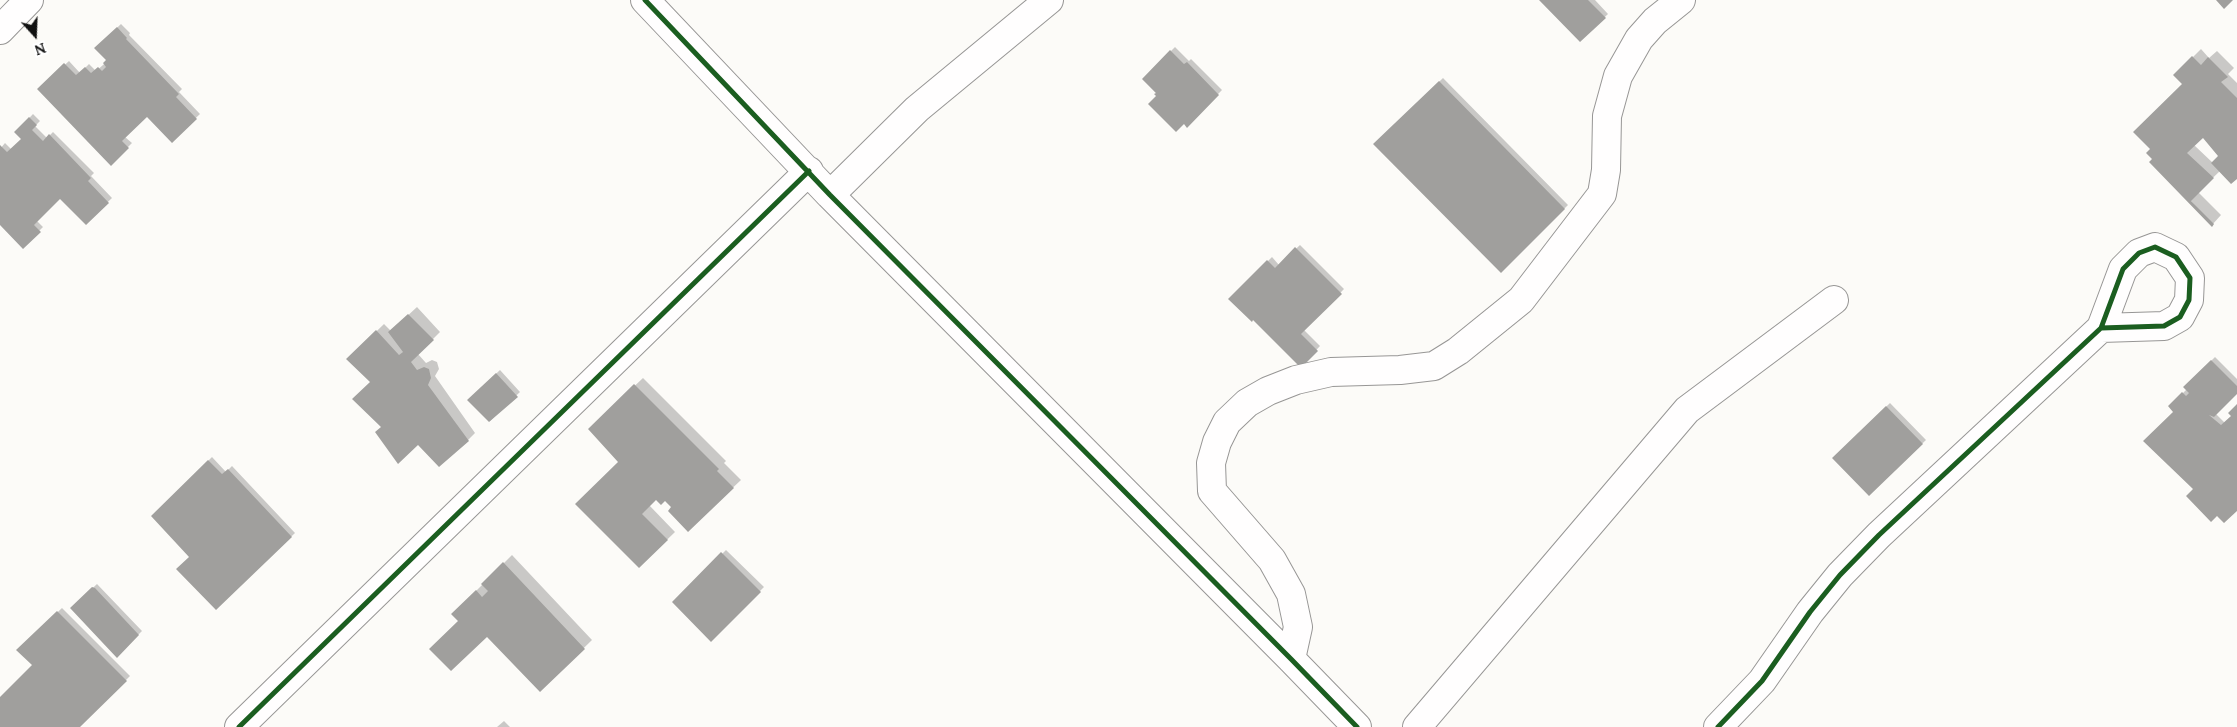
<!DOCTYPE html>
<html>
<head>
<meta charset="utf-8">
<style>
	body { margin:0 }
	#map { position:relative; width:2237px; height:727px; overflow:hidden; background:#fcfbf8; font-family:Lora,serif }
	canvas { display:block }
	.north { position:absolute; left:10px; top:10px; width:50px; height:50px; -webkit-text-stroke:4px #fff; paint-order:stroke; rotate:160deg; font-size:14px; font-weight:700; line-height:20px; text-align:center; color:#111 }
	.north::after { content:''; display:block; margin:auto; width:18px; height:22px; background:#111; clip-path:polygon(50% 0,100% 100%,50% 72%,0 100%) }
</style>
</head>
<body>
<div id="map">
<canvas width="2237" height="727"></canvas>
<div class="north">N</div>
</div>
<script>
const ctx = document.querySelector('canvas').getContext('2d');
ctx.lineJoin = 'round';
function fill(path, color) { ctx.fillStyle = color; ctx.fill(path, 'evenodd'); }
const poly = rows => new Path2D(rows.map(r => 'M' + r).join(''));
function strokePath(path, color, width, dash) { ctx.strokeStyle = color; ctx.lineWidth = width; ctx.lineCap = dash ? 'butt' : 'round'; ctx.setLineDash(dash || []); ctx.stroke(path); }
const shadow = poly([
	[1540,0,1595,0,1608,14,1580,41],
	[121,24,130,33,129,35,182,89,179,92,200,114,172,141,147,115,125,137,132,143,111,164,39,89,69,61,80,73,89,64,96,71,103,65,108,60,96,48],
	[1175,47,1189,61,1191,59,1222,90,1187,126,1143,79],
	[2201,49,2209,58,2217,51,2234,68,2228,74,2237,83,2237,177,2220,171,2198,192,2221,215,2212,225,2154,159,2152,149,2184,84,2175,75],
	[2203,136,2220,156,2213,163,2194,145],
	[1443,78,1568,205,1501,272,1375,144],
	[33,114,40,121,35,126,47,138,53,132,94,173,91,176,112,198,86,223,60,198,36,220,43,227,23,247,0,224,0,149,5,143,11,149,23,139,16,132],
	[1300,245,1344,289,1304,330,1320,346,1301,366,1253,318,1230,299,1272,257,1279,265],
	[417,307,440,332,418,354,426,363,432,360,437,362,439,369,435,376,475,433,468,440,418,443,382,427,371,382,348,359,384,324,391,331],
	[2215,357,2237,379,2237,392,2216,414,2225,423,2232,416,2237,405,2237,509,2194,489,2175,412,2170,406,2187,389,2185,387],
	[500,370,520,392,490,421,469,400],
	[643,378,726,461,724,463,741,480,688,530,666,499,656,498,649,505,675,532,639,567,620,462,589,429],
	[1890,403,1926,440,1869,495,1834,458],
	[212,457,226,472,232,466,295,533,216,609,191,557,153,516],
	[726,550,764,587,711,640,674,602],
	[512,555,592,640,540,691,487,635,460,621,453,614],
	[97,584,142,631,117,656,72,608],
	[62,608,130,676,79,727,0,727,0,699,34,665,18,650],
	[504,721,510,727,497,727]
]);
const building = poly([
	[1539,0,1588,0,1606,18,1580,42],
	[2216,0,2233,0,2224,9],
	[117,27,127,38,126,39,179,94,176,97,197,119,172,143,147,117,122,141,129,148,111,166,37,89,64,63,76,75,85,67,91,73,98,67,102,71,106,67,103,63,106,60,94,48],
	[1170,50,1184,64,1187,62,1219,95,1187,128,1184,124,1176,132,1148,104,1156,96,1154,94,1156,93,1142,79],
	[2192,56,2201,65,2208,57,2228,77,2221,82,2237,98,2237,179,2231,184,2211,163,2218,156,2203,138,2187,153,2214,178,2191,201,2214,224,2212,227,2149,162,2152,159,2146,153,2150,149,2133,132,2182,84,2173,75],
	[1439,81,1565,209,1501,273,1373,144],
	[29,117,37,125,32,130,43,141,49,134,91,178,88,181,109,203,86,225,60,199,34,225,41,232,23,249,0,225,0,145,7,152,21,139,14,132],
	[1295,247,1342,294,1301,334,1318,351,1301,368,1253,320,1252,322,1228,299,1267,260,1275,268],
	[408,314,434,340,411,362,417,370,424,367,429,369,431,378,428,385,469,441,439,467,418,445,398,464,375,432,381,427,352,399,370,382,346,359,376,330,399,355,403,352,388,332],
	[2211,360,2237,386,2237,394,2214,417,2209,415,2221,425,2231,416,2228,413,2237,404,2237,511,2224,523,2217,516,2211,522,2186,496,2193,489,2143,441,2173,412,2168,406,2182,392,2186,396,2189,393,2183,387],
	[496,373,518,397,489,422,467,400],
	[634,384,719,469,717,471,734,488,688,532,668,511,671,507,665,501,661,505,656,500,642,514,668,540,639,568,575,504,618,462,588,429],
	[1886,406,1923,444,1869,496,1832,458],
	[208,460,222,474,228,469,292,537,216,610,176,569,189,557,151,516],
	[721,552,761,592,711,642,672,602],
	[503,562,585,649,540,692,487,637,451,671,429,649,458,621,451,614,476,590,482,597,488,591,481,584],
	[92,587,95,588,139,635,117,658,70,608],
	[57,611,127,681,80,727,0,727,0,697,32,665,16,650]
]);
const minor = poly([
	[645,0,830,195,1291,659,1357,727],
	[0,30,29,0],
	[830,195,917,109,1049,0],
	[1291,659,1298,627,1291,594,1272,560,1212,491,1211,463,1217,442,1227,422,1247,403,1268,391,1296,380,1331,372,1400,370,1434,366,1458,351,1521,300,1602,194,1606,170,1607,116,1618,76,1639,39,1655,21,1681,0],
	[239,727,809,171],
	[1417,727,1687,410,1834,300],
	[1718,727,1762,681,1810,612,1840,575,1879,535,2101,328,2164,326,2180,317,2189,300,2190,278,2176,257,2155,247,2139,253,2123,269,2101,328]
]);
const cycleway = poly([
	[645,0,830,195,1291,659,1357,727],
	[239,727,809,171],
	[1718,727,1762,681,1810,612,1840,575,1879,535,2101,328,2164,326,2180,317,2189,300,2190,278,2176,257,2155,247,2139,253,2123,269,2101,328]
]);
fill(shadow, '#0003');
fill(building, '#a09f9d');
strokePath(minor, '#979695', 30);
strokePath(minor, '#fffefe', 28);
strokePath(cycleway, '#1b5e20', 5);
</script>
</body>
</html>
